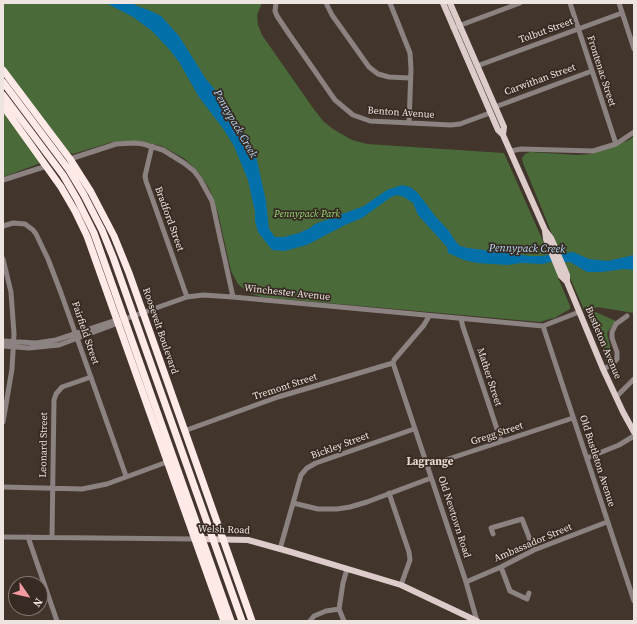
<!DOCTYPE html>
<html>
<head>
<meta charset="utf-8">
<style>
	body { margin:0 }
	#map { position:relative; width:637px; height:624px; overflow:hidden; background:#41352c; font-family:"Source Serif 4",serif }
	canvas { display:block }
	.frame { position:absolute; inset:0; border:4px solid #eee5e0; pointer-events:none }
	.north { position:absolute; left:8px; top:576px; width:40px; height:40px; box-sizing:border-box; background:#372a22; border:1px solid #80756e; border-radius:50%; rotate:124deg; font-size:11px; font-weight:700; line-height:16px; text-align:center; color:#eee5e0 }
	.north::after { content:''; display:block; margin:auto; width:14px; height:18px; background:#f49aa1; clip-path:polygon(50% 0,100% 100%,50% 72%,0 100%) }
</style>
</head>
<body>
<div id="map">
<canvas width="637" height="624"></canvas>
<div class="frame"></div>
<div class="north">N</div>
</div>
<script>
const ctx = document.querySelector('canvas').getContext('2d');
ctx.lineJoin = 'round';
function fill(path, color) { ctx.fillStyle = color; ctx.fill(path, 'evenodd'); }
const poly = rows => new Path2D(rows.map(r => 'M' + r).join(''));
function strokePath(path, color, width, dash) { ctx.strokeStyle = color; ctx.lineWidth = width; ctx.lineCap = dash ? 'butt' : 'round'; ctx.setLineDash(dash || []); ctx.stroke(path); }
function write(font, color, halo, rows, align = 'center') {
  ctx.font = font + ' "Source Serif 4",serif'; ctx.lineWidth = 3.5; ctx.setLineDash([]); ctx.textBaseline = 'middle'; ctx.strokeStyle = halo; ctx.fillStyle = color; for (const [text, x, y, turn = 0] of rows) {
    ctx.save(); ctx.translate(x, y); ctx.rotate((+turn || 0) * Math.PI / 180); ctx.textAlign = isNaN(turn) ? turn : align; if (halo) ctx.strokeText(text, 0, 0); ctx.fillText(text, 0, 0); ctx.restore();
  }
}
const green = poly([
	[3,3,262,3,257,15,258,25,262,35,313,108,323,121,333,129,352,140,367,144,504,153,543,241,554,239,523,163,522,158,525,154,530,152,577,155,590,154,629,140,634,136,634,313,597,307,591,310,616,321,607,333,613,360,607,363,587,312,585,312,568,273,557,275,570,306,570,309,553,319,553,318,540,322,261,297,249,293,238,284,231,271,218,213,210,190,200,174,185,159,162,146,139,141,112,142,73,154,68,152,3,66],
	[3,111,41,163,3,177]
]);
const water = poly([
	[106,3,133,3,137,6,151,11,161,16,179,36,206,79,221,97,242,129,256,156,266,201,269,229,275,237,284,237,299,233,310,228,315,224,364,206,387,190,402,185,410,187,417,192,436,217,449,231,456,242,460,246,468,248,530,256,541,256,573,252,589,259,608,261,634,255,634,270,624,269,601,272,587,272,570,262,550,262,543,264,521,263,508,265,477,263,464,260,448,253,447,247,418,215,413,203,404,197,397,195,391,197,362,218,345,225,307,245,284,251,272,250,258,232,255,221,255,212,248,180,234,146,224,130,199,97,179,62,169,49,152,31,133,17]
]);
const minor = poly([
	[276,3,275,11,277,16,289,34,335,100,353,115,370,121,451,125,460,124,490,113],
	[326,3,332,15,369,67,378,74,389,77,410,78],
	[390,3,410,53,411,69,409,123],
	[570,3,616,144],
	[619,3,634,49],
	[453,28,520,3],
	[477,66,622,13],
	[495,107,592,71],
	[152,146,145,176,146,181,187,297],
	[510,151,521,149,593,151,616,144,634,132],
	[70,159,116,144,134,143,143,144,163,150,184,163,194,171,200,179,212,201,233,297],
	[3,180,47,166],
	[3,226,13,223,25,224,33,230,36,234,48,259,61,293,126,476],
	[3,259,11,292,14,334,12,369,3,422],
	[429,316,424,325,394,360,393,363,466,582,477,621],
	[461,319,463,327,501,441],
	[543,326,634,601],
	[3,341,36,343,56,340,117,320,125,319,187,297,203,295,233,297,543,326,579,312],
	[3,346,29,348,59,345,121,322],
	[603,369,612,365,617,359,617,352,612,338,612,332,616,324,627,316],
	[616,397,634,379],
	[184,431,278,397,393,363],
	[587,458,619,445,634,436],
	[427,466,573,418],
	[3,487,82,489,107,484,167,462],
	[389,493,409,552,410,560,401,585],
	[293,503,318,509,337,509,350,507,367,502,431,478],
	[493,534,491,528,522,519,534,550],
	[3,537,195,539],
	[28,537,57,621],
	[52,537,54,400,56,394,62,387,91,377],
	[280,549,301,475,307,468,316,463,414,429],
	[501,567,510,591,527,599,529,593],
	[466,582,501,567,534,550,607,522],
	[310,621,314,616,326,611,339,609],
	[344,621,339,609,343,583,347,569]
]);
const major = poly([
	[443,3,498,130,503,135,545,230,551,238,567,275,567,282,603,369,623,412,634,432],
	[450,3,504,127,503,135],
	[545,231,546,239,561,276,567,282],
	[199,539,248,540,291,552,401,585,477,621]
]);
const highway = poly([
	[3,70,70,159,91,192,114,236,129,273,252,621],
	[3,82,69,170,84,195,102,230,113,257,242,621],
	[3,95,63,175,77,199,94,233,231,621],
	[3,106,61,187,75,211,87,236,224,621]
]);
const streetNames = [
	["Tolbut Street",546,31,-20],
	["Frontenac Street",601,71,72],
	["Carwithan Street",540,80,-20],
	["Benton Avenue",401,113,4],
	["Bradford Street",169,219,70],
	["Winchester Avenue",287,293,6],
	["Roosevelt Boulevard",160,331,71],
	["Fairfield Street",85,333,71],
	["Bustleton Avenue",603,343,67],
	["Mather Street",489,377,72],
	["Tremont Street",285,387,-18],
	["Gregg Street",497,434,-18],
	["Leonard Street",44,445,-89],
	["Bickley Street",340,446,-20],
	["Old Bustleton Avenue",597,461,72],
	["Old Newtown Road",454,517,72],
	["Welsh Road",224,530,2],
	["Ambassador Street",533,543,-23]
];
const parkNames = [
	["Pennypack Park",307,214]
];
const waterNames = [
	["Pennypack Creek",235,124,60],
	["Pennypack Creek",527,249,1]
];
const neighbourhoodNames = [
	["Lagrange",430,462]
];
fill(green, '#4a6a39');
fill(water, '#0470a9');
strokePath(minor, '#8b8281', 5);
strokePath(major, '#deccca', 6);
strokePath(highway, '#ffeae7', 7);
write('10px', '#eee5e0', '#372a22', streetNames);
write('italic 10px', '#98db74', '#372a22', parkNames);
write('italic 11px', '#b4dcfb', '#372a22', waterNames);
write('bold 11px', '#eadacf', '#372a22', neighbourhoodNames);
</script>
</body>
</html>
